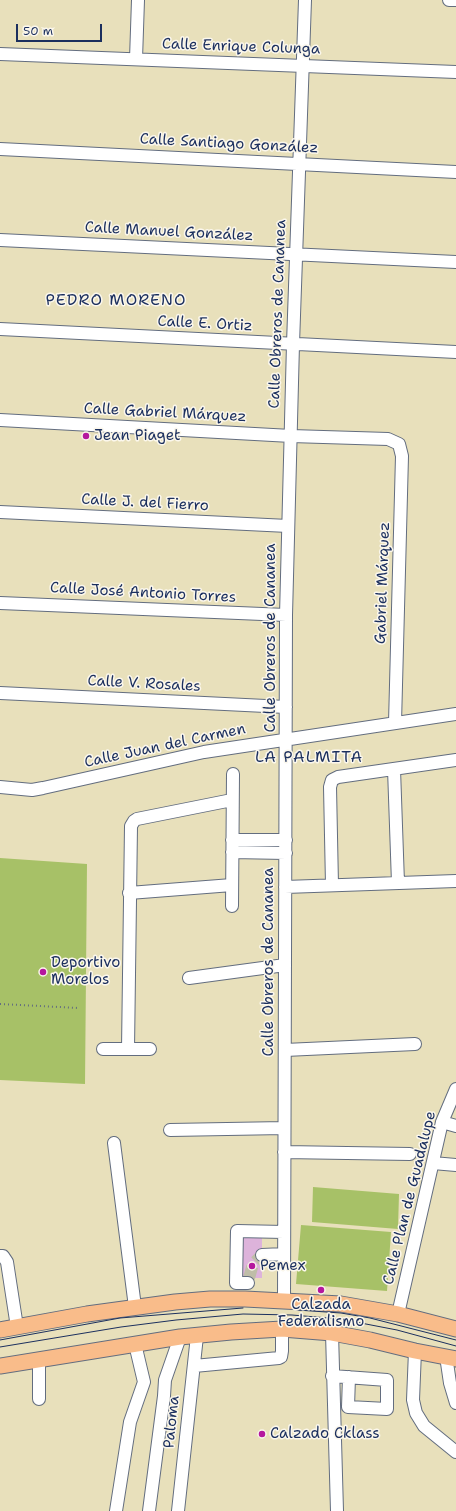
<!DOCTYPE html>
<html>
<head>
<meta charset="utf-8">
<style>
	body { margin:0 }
	#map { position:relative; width:456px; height:1511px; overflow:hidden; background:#e8e0bb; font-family:"Shantell Sans",sans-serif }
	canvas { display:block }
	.scale { position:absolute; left:16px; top:24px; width:86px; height:18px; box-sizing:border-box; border:2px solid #1b2f5e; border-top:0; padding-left:5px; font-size:12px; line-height:14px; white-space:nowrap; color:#1b2f5e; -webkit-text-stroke:3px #fbf7ec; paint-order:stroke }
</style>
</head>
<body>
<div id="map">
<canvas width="456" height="1511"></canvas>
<div class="scale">50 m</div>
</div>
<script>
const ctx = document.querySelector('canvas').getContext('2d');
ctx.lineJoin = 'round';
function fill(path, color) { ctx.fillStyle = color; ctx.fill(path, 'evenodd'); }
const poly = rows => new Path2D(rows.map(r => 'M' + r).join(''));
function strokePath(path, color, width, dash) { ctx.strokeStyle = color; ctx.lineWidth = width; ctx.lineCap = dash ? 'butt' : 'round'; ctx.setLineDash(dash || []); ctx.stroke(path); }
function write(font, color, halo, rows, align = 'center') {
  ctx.font = font + ' "Shantell Sans",sans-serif'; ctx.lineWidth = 3; ctx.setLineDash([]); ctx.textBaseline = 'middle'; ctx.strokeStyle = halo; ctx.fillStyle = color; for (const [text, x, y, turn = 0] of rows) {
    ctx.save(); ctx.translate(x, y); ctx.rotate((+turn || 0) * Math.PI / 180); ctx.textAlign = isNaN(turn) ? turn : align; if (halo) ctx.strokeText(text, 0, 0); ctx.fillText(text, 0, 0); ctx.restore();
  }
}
const green = poly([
	[0,858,87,864,85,1084,0,1080],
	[313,1187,399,1194,398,1229,312,1222],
	[301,1225,391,1232,387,1291,296,1284]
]);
const building = poly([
	[243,1237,262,1237,262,1278,243,1278]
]);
const minorTunnel = poly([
	[249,1278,253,1264,262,1255]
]);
const path = poly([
	[0,1004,79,1008]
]);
const minor = poly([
	[449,0,456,0],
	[0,54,456,72],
	[136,59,138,0],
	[0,149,456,172],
	[0,240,456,262],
	[0,329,456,352],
	[0,420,291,436,388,439,399,444,402,456,395,723],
	[0,512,288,526],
	[0,603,286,615],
	[0,693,286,707],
	[394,769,398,883],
	[0,787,32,790,43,788,204,752,456,714],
	[232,840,286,840],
	[232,852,286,853],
	[332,885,330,787,332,780,338,777,456,760],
	[285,887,456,881],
	[129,893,232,885],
	[232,906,233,774],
	[189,978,285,965],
	[103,1049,150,1049],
	[128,1049,131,826,134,821,137,819,232,800],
	[285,1050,415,1044],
	[442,1122,456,1126],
	[170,1130,284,1128],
	[114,1143,135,1307],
	[284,1152,410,1154],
	[433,1163,456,1165],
	[262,1255,284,1254],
	[0,1256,3,1256,7,1262,17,1327],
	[248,1283,236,1283,237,1231,284,1232],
	[284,1300,286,615,293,344,305,0],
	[398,1314,442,1122,456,1089],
	[332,1333,337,1511],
	[415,1351,413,1400,416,1413,424,1426,456,1452],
	[446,1356,450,1383,456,1403],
	[39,1359,39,1399],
	[194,1366,279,1358,281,1357,282,1351,282,1329],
	[332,1376,387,1380,387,1409,348,1407,349,1377],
	[116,1511,130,1422,144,1382,135,1344],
	[149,1511,164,1396,165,1380,180,1337],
	[178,1511,197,1336]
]);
const major = poly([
	[0,1330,87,1314,175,1302,210,1299,245,1299,341,1304,398,1314,456,1329],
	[0,1366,180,1337,231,1332,282,1329,332,1333,370,1340,415,1351,456,1359]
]);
const tram = poly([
	[297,1310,341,1313,370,1318,456,1340],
	[0,1340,120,1318,243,1308],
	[0,1347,121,1327,176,1320,243,1314,292,1315,340,1319,397,1330,456,1346]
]);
const markers = [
	[86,436,4,"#b5179e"],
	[43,972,4,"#b5179e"],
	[252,1266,4,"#b5179e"],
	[321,1290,4,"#b5179e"],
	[262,1434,4,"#b5179e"]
];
const streetNames = [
	["Calle Enrique Colunga",241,47,2],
	["Calle Santiago González",229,144,3],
	["Calle Manuel González",169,232,3],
	["Calle Obreros de Cananea",278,314,-88],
	["Calle E. Ortiz",205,324,3],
	["Calle Gabriel Márquez",165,413,3],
	["Calle J. del Fierro",145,503,3],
	["Gabriel Márquez",383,583,-88],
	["Calle José Antonio Torres",143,593,3],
	["Calle Obreros de Cananea",271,638,-90],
	["Calle V. Rosales",144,684,3],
	["Calle Juan del Carmen",165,746,-12],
	["Calle Obreros de Cananea",269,962,-90],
	["Calle Plan de Guadalupe",410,1198,-76],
	["Paloma",172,1422,-84]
];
const poiNames = [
	["Jean Piaget",94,436],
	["Deportivo",51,963],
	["Morelos",51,980],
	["Pemex",260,1266],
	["Calzada",321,1305,"center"],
	["Federalismo",321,1322,"center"],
	["Calzado Cklass",270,1434]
];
const neighbourhoodNames = [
	["PEDRO MORENO",116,301],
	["LA PALMITA",309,758]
];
fill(green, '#a7c167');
fill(building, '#ddb3db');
strokePath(minorTunnel, '#bfbda8', 12, [12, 6]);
strokePath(minor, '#636d7f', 14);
strokePath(major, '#636d7f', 17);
strokePath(path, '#636d7f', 2, [1, 3]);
strokePath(minor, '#fff', 12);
strokePath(major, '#f9bc8a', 15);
strokePath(tram, '#1b2f5e', 1);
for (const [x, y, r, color] of markers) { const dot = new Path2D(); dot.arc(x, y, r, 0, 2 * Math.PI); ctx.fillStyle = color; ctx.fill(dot); strokePath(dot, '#fbf7ec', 1.5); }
write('15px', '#1b2f5e', '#fbf7ec', streetNames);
write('15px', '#1b2f5e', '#fbf7ec', poiNames, 'left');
ctx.letterSpacing = '1px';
write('16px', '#1b2f5e', '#fbf7ec', neighbourhoodNames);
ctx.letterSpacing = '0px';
</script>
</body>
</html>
